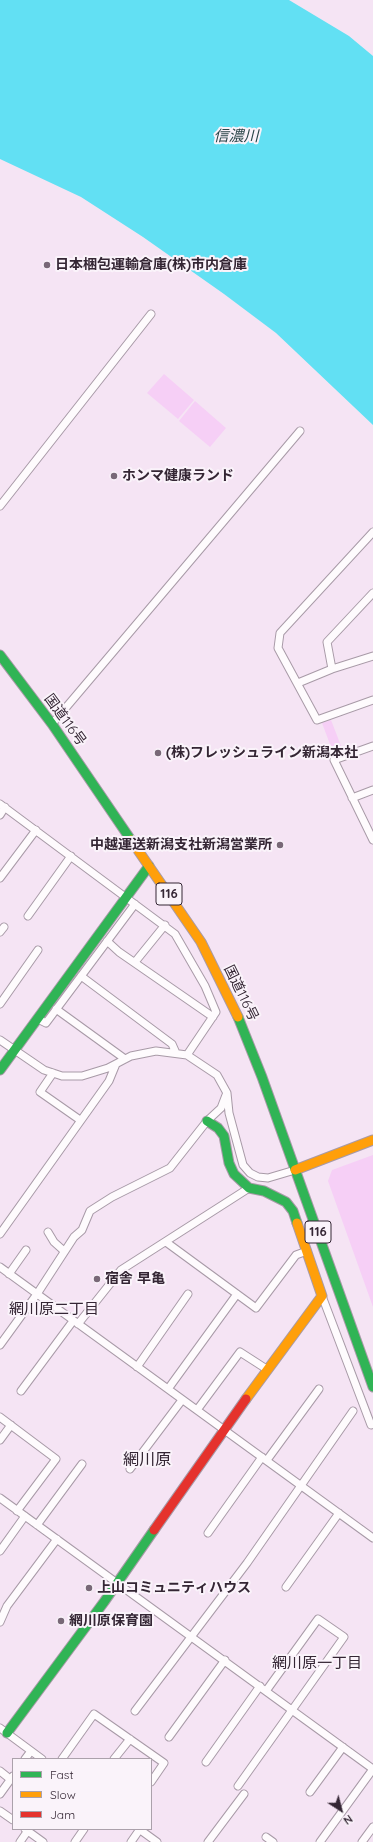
<!DOCTYPE html>
<html>
<head>
<meta charset="utf-8">
<style>
	body { margin:0 }
	#map { position:relative; width:373px; height:1842px; overflow:hidden; background:#f5e4f4; font-family:Quicksand,sans-serif }
	canvas { display:block }
	.legend { position:absolute; left:12px; top:1758px; width:140px; height:72px; box-sizing:border-box; background:#faf3fa; border:1px solid #aba1ab; margin:0; padding:5px 7px; list-style:none; font-size:12px; color:#342634 }
	.legend li { display:flex; align-items:center; gap:8px; height:20px }
	.legend b { width:20px; border:1px solid #aba1ab }
	.north { position:absolute; left:321px; top:1790px; width:40px; height:40px; -webkit-text-stroke:3px #faf3fa; paint-order:stroke; rotate:144deg; font-size:11px; font-weight:700; line-height:16px; text-align:center; color:#342634 }
	.north::after { content:''; display:block; margin:auto; width:14px; height:18px; background:#342634; clip-path:polygon(50% 0,100% 100%,50% 72%,0 100%) }
</style>
</head>
<body>
<div id="map">
<canvas width="373" height="1842"></canvas>
<ul class="legend">
<li><b style="height:5px;background:#30b455"></b>Fast</li>
<li><b style="height:5px;background:#ff9f0a"></b>Slow</li>
<li><b style="height:5px;background:#e5322d"></b>Jam</li>
</ul>
<div class="north">N</div>
</div>
<script>
const ctx = document.querySelector('canvas').getContext('2d');
ctx.lineJoin = 'round';
function fill(path, color) { ctx.fillStyle = color; ctx.fill(path, 'evenodd'); }
const poly = rows => new Path2D(rows.map(r => 'M' + r).join(''));
function strokePath(path, color, width, dash) { ctx.strokeStyle = color; ctx.lineWidth = width; ctx.lineCap = dash ? 'butt' : 'round'; ctx.setLineDash(dash || []); ctx.stroke(path); }
function write(font, color, halo, rows, align = 'center') {
  ctx.font = font + ' Quicksand,"Noto Sans JP",sans-serif'; ctx.lineWidth = 4; ctx.setLineDash([]); ctx.textBaseline = 'middle'; ctx.strokeStyle = halo; ctx.fillStyle = color; for (const [text, x, y, turn = 0] of rows) {
    ctx.save(); ctx.translate(x, y); ctx.rotate((+turn || 0) * Math.PI / 180); ctx.textAlign = isNaN(turn) ? turn : align; if (halo) ctx.strokeText(text, 0, 0); ctx.fillText(text, 0, 0); ctx.restore();
  }
}
const green = poly([
	[164,374,194,400,178,419,147,393],
	[195,401,226,428,210,447,179,421],
	[331,720,343,751,334,755,322,723],
	[373,1155,373,1307,328,1181,332,1170]
]);
const water = poly([
	[0,0,289,0,349,36,373,56,373,425,276,333,224,294,143,237,81,197,0,159]
]);
const street = poly([
	[0,506,151,314],
	[373,532,280,633,278,648,317,720,373,700],
	[332,669,373,656],
	[298,683,332,669,327,642,373,593],
	[52,724,300,431],
	[373,746,334,760,373,840],
	[352,798,373,790],
	[0,804,175,934,205,986,216,1012,187,1055],
	[0,815,5,807],
	[0,878,36,830],
	[28,916,71,856],
	[0,932,4,927],
	[107,941,119,952,213,1017],
	[135,962,165,925],
	[81,976,172,1044,176,1053],
	[0,1004,38,950],
	[56,1009,125,1059],
	[38,1019,46,1023,135,904],
	[0,1040,44,1070,62,1076,82,1076,108,1068,131,1056,156,1051,187,1055,217,1075,227,1093,229,1113,243,1165,250,1173,258,1177,268,1178,295,1170],
	[53,1073,40,1092,80,1120],
	[48,1232,54,1242,64,1251],
	[0,1234,109,1081,116,1064],
	[166,1242,256,1308,296,1255,307,1251],
	[0,1267,373,1538],
	[9,1274,26,1250],
	[322,1296,371,1425],
	[78,1324,121,1270,249,1188],
	[0,1345,37,1294,74,1237,82,1230,90,1211,112,1197,170,1168,207,1121,221,1108,226,1095],
	[137,1367,188,1294],
	[168,1389,237,1294],
	[21,1391,73,1321],
	[197,1410,240,1352,268,1370],
	[0,1417,56,1459,17,1511],
	[0,1440,11,1425],
	[267,1460,319,1389],
	[130,1469,182,1400],
	[0,1498,373,1769],
	[37,1525,82,1464],
	[208,1533,262,1457],
	[0,1551,25,1516],
	[286,1587,339,1513],
	[0,1622,7,1606,57,1539],
	[135,1711,247,1563,353,1411],
	[0,1728,42,1759],
	[169,1737,225,1660],
	[25,1759,31,1751],
	[62,1759,94,1714,164,1763,151,1782],
	[114,1759,130,1739],
	[206,1762,260,1686],
	[0,1771,10,1779],
	[238,1786,344,1637,318,1619,266,1691],
	[310,1792,343,1747],
	[0,1794,13,1776],
	[0,1811,13,1820],
	[25,1829,43,1842],
	[139,1829,157,1842],
	[266,1837,273,1842],
	[20,1842,29,1829],
	[75,1842,84,1829],
	[131,1842,140,1829],
	[208,1842,244,1794],
	[320,1842,373,1769],
	[362,1842,373,1827]
]);
const fast = poly([
	[0,655,52,724,131,840],
	[238,1017,262,1077,373,1387],
	[0,1070,149,866],
	[207,1121,218,1128,224,1136,229,1163,234,1174,249,1188,264,1191,286,1202,293,1211,297,1223],
	[7,1733,104,1602,154,1530]
]);
const slow = poly([
	[131,840,201,942,238,1017],
	[295,1170,373,1140],
	[246,1399,322,1296,297,1223]
]);
const jam = poly([
	[154,1530,246,1399]
]);
const markers = [
	[47,265,4,"#786877"],
	[114,476,4,"#786877"],
	[158,753,4,"#786877"],
	[280,845,4,"#786877"],
	[97,1279,4,"#786877"],
	[89,1588,4,"#786877"],
	[61,1621,4,"#786877"]
];
const shields = [
	[169,894,26],
	[318,1232,26]
];
const shieldNames = [
	["116",169,894],
	["116",318,1232]
];
const poiNames = [
	["日本梱包運輸倉庫(株)市内倉庫",55,265],
	["ホンマ健康ランド",122,476],
	["(株)フレッシュライン新潟本社",166,753],
	["中越運送新潟支社新潟営業所",272,845,"right"],
	["宿舎 早亀",105,1279],
	["上山コミュニティハウス",97,1588],
	["網川原保育園",69,1621]
];
const streetNames = [
	["国道116号",65,720,54],
	["国道116号",241,993,64]
];
const waterNames = [
	["信濃川",236,136]
];
const neighbourhoodNames = [
	["網川原二丁目",54,1309],
	["網川原一丁目",317,1663]
];
const quarterNames = [
	["網川原",147,1460]
];
fill(green, '#f6cff6');
fill(water, '#62e0f3');
strokePath(street, '#a89aa7', 9);
strokePath(fast, '#a89aa7', 11);
strokePath(slow, '#a89aa7', 11);
strokePath(jam, '#a89aa7', 11);
strokePath(street, '#fefbfd', 7);
strokePath(fast, '#30b455', 9);
strokePath(slow, '#ff9f0a', 9);
strokePath(jam, '#e5322d', 9);
for (const [x, y, r, color] of markers) { const dot = new Path2D(); dot.arc(x, y, r, 0, 2 * Math.PI); ctx.fillStyle = color; ctx.fill(dot); strokePath(dot, '#faf3fa', 1.5); }
for (const [x, y, w] of shields) { const box = new Path2D(); box.roundRect(x - w / 2, y - 11, w, 22, 3); ctx.fillStyle = '#faf3fa'; ctx.fill(box); strokePath(box, '#342634', 1); }
write('bold 13px', '#342634', null, shieldNames);
write('bold 14px', '#342634', '#faf3fa', poiNames, 'left');
write('14px', '#342634', '#faf3fa', streetNames);
write('italic 15px', '#294448', '#faf3fa', waterNames);
write('15px', '#342634', '#faf3fa', neighbourhoodNames);
write('16px', '#342634', '#faf3fa', quarterNames);
</script>
</body>
</html>
